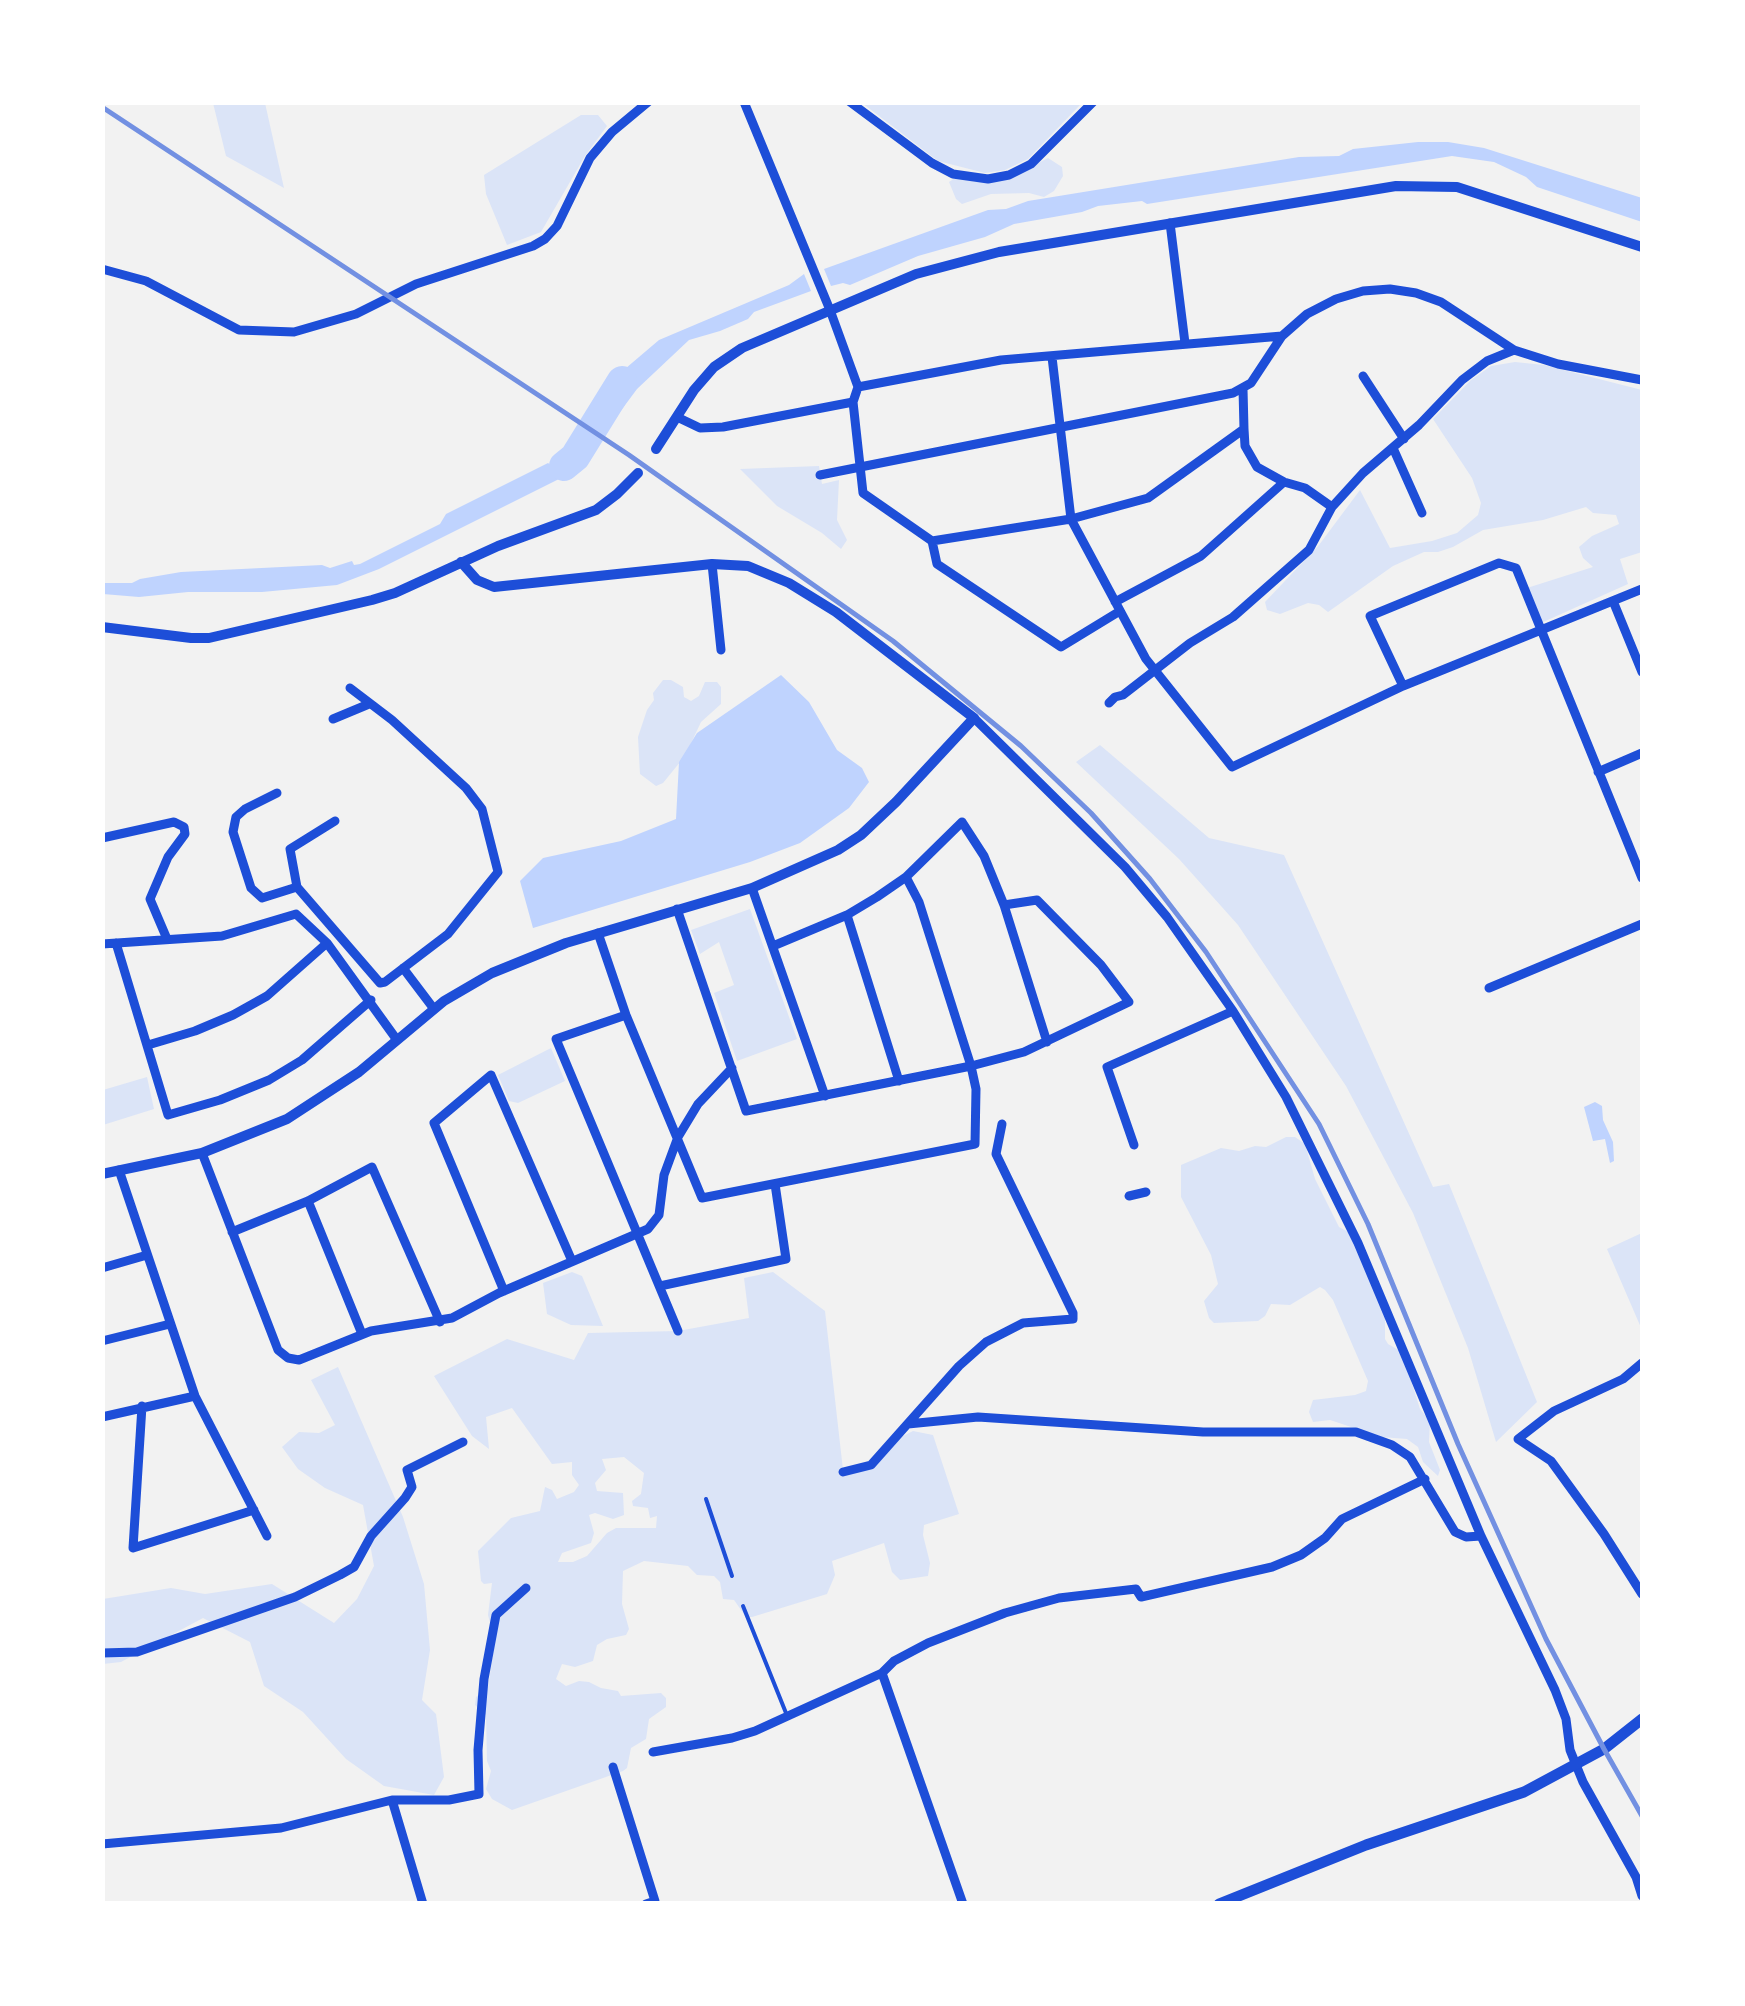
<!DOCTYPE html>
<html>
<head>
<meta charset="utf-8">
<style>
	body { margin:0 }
	#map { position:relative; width:1745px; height:2006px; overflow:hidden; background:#f2f2f2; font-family:"Fira Sans",sans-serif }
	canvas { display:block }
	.frame { position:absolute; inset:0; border:105px solid #fff; pointer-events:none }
</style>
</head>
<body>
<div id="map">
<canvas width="1745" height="2006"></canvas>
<div class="frame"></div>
</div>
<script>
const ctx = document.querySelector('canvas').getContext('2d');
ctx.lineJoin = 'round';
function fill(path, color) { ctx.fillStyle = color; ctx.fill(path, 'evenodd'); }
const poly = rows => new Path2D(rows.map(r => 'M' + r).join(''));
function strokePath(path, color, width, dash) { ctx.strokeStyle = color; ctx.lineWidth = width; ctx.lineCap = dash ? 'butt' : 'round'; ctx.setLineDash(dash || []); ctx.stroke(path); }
const green = poly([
	[213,103,265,103,284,188,226,156],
	[862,103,1082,103,1028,159,1005,170,985,173,938,161],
	[581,115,598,115,607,126,585,156,541,232,507,245,486,194,484,175],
	[1048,158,1062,167,1063,176,1054,191,1044,197,1029,193,991,194,962,204,956,199,949,182,955,178,977,182,1005,180],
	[1515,362,1544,365,1642,390,1642,552,1620,559,1628,584,1541,623,1527,588,1593,567,1583,558,1579,547,1592,536,1619,524,1616,515,1593,513,1586,507,1543,520,1483,530,1453,547,1438,552,1424,552,1393,566,1328,612,1319,605,1308,603,1280,614,1267,610,1265,602,1319,545,1360,490,1390,548,1432,541,1457,533,1478,515,1481,503,1472,478,1433,419,1471,380,1491,366],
	[819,466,822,484,839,480,837,520,847,540,841,549,822,533,777,506,740,469],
	[663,680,671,680,683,687,684,697,691,701,699,696,705,682,717,682,721,687,721,704,701,722,685,756,663,783,656,786,640,774,638,737,647,710,654,700,653,693],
	[1100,745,1209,838,1284,855,1433,1187,1449,1184,1537,1402,1496,1442,1468,1348,1413,1213,1346,1086,1238,925,1179,859,1076,762],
	[750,909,797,1039,737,1061,714,993,734,985,719,942,700,954,691,930],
	[551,1048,565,1081,518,1103,509,1101,498,1075],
	[147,1077,154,1109,103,1125,103,1090],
	[1286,1137,1295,1137,1305,1144,1315,1179,1339,1227,1352,1234,1385,1317,1385,1339,1388,1344,1402,1352,1420,1409,1430,1421,1429,1442,1440,1470,1438,1476,1423,1462,1418,1447,1407,1439,1381,1437,1330,1420,1313,1422,1309,1412,1313,1400,1355,1395,1366,1391,1368,1381,1333,1300,1325,1290,1320,1287,1290,1305,1271,1304,1265,1316,1258,1321,1214,1323,1209,1318,1204,1301,1218,1284,1211,1255,1181,1197,1181,1165,1221,1148,1239,1151,1255,1146,1266,1147],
	[1642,1233,1642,1330,1607,1249],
	[572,1272,582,1276,603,1326,571,1325,547,1314,543,1283],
	[773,1272,825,1311,843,1470,873,1466,899,1438,913,1431,933,1435,959,1514,924,1525,923,1535,930,1563,928,1576,900,1580,892,1572,884,1543,832,1561,835,1575,827,1594,752,1617,746,1617,734,1600,723,1599,720,1582,714,1576,697,1575,688,1566,644,1561,623,1571,622,1604,629,1629,626,1635,607,1639,597,1645,593,1661,575,1667,562,1664,556,1679,566,1686,579,1681,589,1682,601,1688,618,1691,621,1696,661,1693,666,1698,666,1707,649,1719,646,1739,631,1748,627,1768,623,1771,512,1810,492,1799,486,1789,491,1771,487,1761,486,1715,475,1705,476,1697,488,1687,495,1641,488,1615,492,1583,484,1584,481,1581,478,1551,511,1518,540,1511,545,1487,552,1490,557,1499,574,1492,579,1485,572,1475,572,1462,552,1464,512,1408,486,1417,489,1449,472,1436,434,1376,507,1339,574,1360,588,1333,678,1331,749,1318,744,1278],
	[624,1457,644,1473,641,1494,632,1501,633,1506,648,1508,650,1518,657,1516,656,1528,616,1528,607,1533,587,1556,573,1562,558,1562,562,1553,591,1543,594,1533,589,1515,595,1513,613,1519,624,1515,623,1493,597,1491,595,1483,606,1470,602,1459],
	[338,1367,403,1517,424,1584,430,1650,422,1700,436,1714,444,1777,434,1795,384,1786,346,1759,303,1712,264,1686,250,1642,203,1618,121,1662,103,1664,103,1599,171,1588,205,1594,272,1584,334,1623,357,1599,374,1566,363,1505,325,1488,298,1469,282,1447,299,1432,319,1433,335,1425,311,1380]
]);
const water = poly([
	[1418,142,1448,142,1484,148,1642,198,1642,222,1537,187,1526,177,1494,162,1452,156,1147,204,1142,201,1098,206,1082,212,1014,224,985,237,918,256,850,285,843,283,831,286,824,269,988,210,1006,209,1028,201,1299,157,1339,156,1353,149],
	[804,274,811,291,754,312,748,319,720,331,689,340,637,389,614,420,592,408,619,374,659,340,789,285],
	[581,430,598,441,569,474,379,569,337,585,262,592,188,592,139,597,103,594,103,583,132,583,140,579,181,572,322,565,330,568,352,561,354,565,360,564,440,524,446,514,548,463,552,466,563,461,572,451],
	[781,675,809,702,837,750,862,768,869,782,849,808,800,843,750,862,533,928,520,881,543,858,621,841,676,819,679,762,697,733],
	[1595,1102,1602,1106,1603,1120,1613,1142,1614,1161,1610,1163,1605,1139,1593,1141,1584,1107]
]);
const river = poly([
	[564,466,575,457,622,381]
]);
const service = poly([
	[706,1499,732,1576],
	[743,1606,786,1713]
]);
const minor = poly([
	[744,102,830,310,858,387,853,402,863,493,932,541,1071,519,1148,498,1244,429,1243,389],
	[850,102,932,163,953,174,988,179,1009,175,1031,164,1093,102],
	[1170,223,1185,343],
	[102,269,146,281,239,330,294,332,356,314,416,284,533,246,545,239,557,226,590,158,612,132,648,102],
	[1052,357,1071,519,1146,659,1232,767,1403,686,1642,589],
	[1363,376,1404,439],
	[858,387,1001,360,1282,336],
	[677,417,700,428,723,427,853,402],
	[1244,429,1245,446,1257,467,1284,482,1305,488,1332,507],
	[1393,448,1422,513],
	[820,475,1233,393,1251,383,1282,336,1307,314,1336,299,1363,291,1390,289,1416,293,1441,302,1514,350,1558,364,1642,380],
	[932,541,937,564,1061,647,1120,611],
	[712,564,721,650],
	[1613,601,1642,672],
	[1115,602,1201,556,1284,482],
	[1403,686,1370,616,1499,563,1516,568,1642,878],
	[1109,703,1115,697,1123,695,1190,643,1233,617,1309,550,1332,507,1363,473,1419,425,1462,380,1487,361,1514,350],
	[974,718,1125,867,1167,917,1233,1011,1286,1097,1358,1243,1481,1536,1555,1690,1566,1719,1570,1750,1583,1782,1636,1877,1642,1896],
	[333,719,369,704],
	[1598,772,1642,753],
	[277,793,245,809,236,817,233,832,251,888,262,898,297,887],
	[335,821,290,849,297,887,380,983,385,982,448,934,498,872,482,809,466,788,392,720,350,688],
	[102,838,174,822,184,827,185,834,168,857,150,899,167,939],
	[752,888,825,1096],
	[677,909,746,1111,971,1066,1024,1052,1129,1002,1101,965,1037,900,1004,905],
	[847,915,899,1081],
	[598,933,626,1015,702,1198,975,1144,976,1089,971,1066,919,902,906,877],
	[116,943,168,1115,220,1100,269,1080,302,1060,371,1000],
	[102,944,222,936,296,914,327,943,397,1040],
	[773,946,847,915,877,897,906,877,962,822,984,856,1004,905,1047,1042],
	[403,968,434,1009],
	[1489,988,1642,924],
	[626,1015,556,1039,678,1331],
	[148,1045,195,1031,233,1015,267,996,327,943],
	[1134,1145,1107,1067,1233,1011],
	[202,1153,278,1350,288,1358,299,1360,371,1331,452,1318,499,1293,648,1229,659,1215,664,1175,678,1137,698,1104,732,1068],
	[119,1170,195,1396,267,1536],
	[1129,1196,1146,1192],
	[308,1201,362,1334],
	[232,1232,308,1201,372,1167,440,1322],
	[102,1268,147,1255],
	[660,1286,786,1259,775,1184],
	[504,1291,434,1123,491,1075,572,1261],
	[102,1341,170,1324],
	[1642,1363,1623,1379,1554,1411,1518,1439,1551,1461,1604,1534,1642,1594],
	[142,1406,133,1548,254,1510],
	[102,1417,195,1396],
	[908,1424,978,1417,1203,1432,1356,1432,1392,1445,1410,1457,1455,1532,1466,1537,1481,1536],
	[843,1472,871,1465,959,1366,986,1342,1023,1323,1073,1319,1073,1313,996,1154,1002,1124],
	[102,1653,137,1652,295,1597,340,1575,354,1567,371,1536,405,1498,412,1487,407,1470,463,1442],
	[882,1673,963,1904],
	[653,1752,732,1738,755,1731,882,1673,894,1661,928,1643,1005,1613,1059,1598,1136,1589,1141,1597,1272,1567,1301,1555,1325,1538,1342,1519,1425,1479],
	[613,1767,655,1901,646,1904],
	[392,1800,423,1904],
	[102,1844,281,1828,392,1800,449,1800,479,1794,478,1750,484,1679,496,1615,526,1588]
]);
const tertiary = poly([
	[656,449,694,390,714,367,742,348,916,274,999,252,1396,186,1457,187,1642,247],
	[102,627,191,638,209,638,372,600,395,593,498,546,596,510,617,494,638,473],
	[102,1174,202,1153,287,1119,359,1072,444,1001,492,973,566,943,752,888,838,850,861,835,896,802,974,718,836,612,789,583,748,566,712,564,494,587,477,580,461,562]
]);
const secondary = poly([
	[1219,1904,1366,1845,1524,1792,1604,1749,1642,1719]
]);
const rail = poly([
	[102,107,629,455,893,641,1021,746,1091,813,1150,879,1206,952,1319,1124,1368,1224,1458,1444,1546,1639,1604,1749,1642,1816]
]);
fill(green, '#dbe4f7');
fill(water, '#bfd3fe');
strokePath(river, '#bfd3fe', 30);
strokePath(service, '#1d4ed8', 4);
strokePath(minor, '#1d4ed8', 9);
strokePath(tertiary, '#1d4ed8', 10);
strokePath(secondary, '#1d4ed8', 11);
strokePath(rail, '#7290e2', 5);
</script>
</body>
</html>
